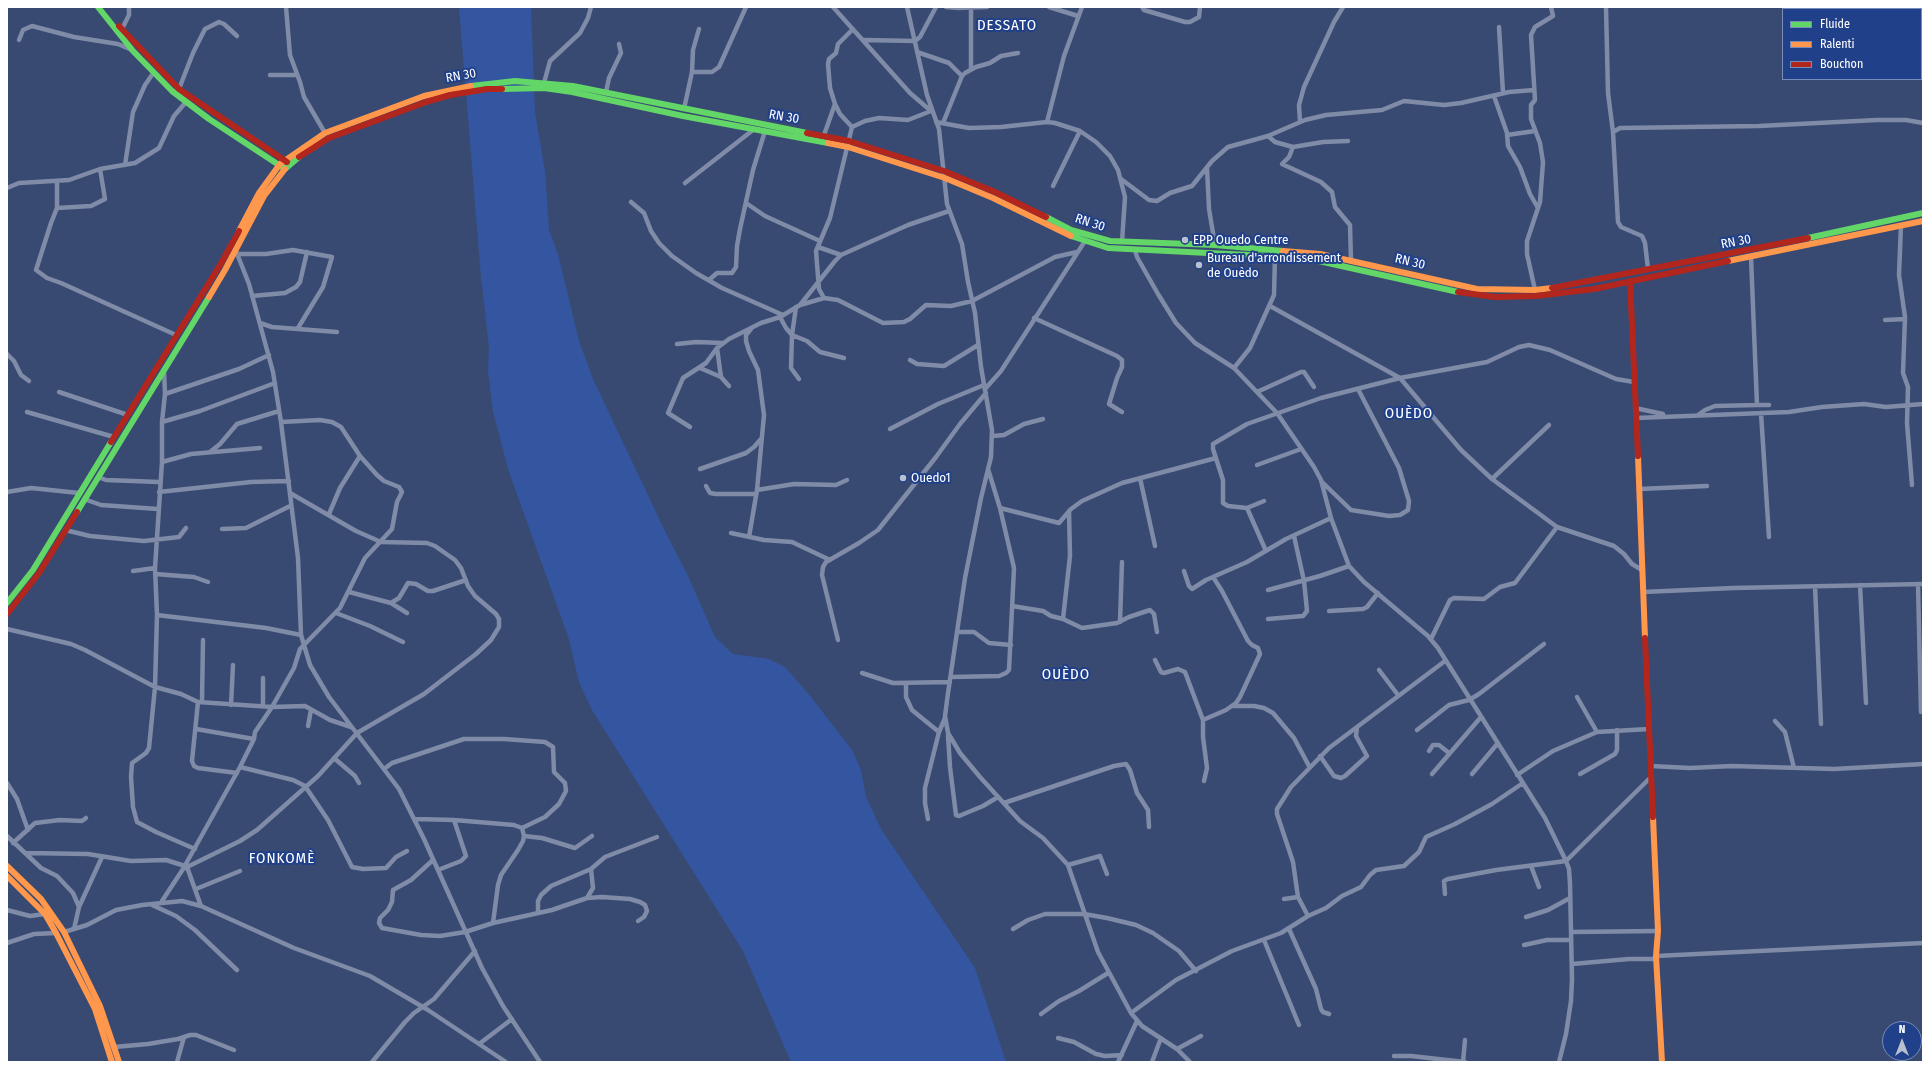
<!DOCTYPE html>
<html>
<head>
<meta charset="utf-8">
<style>
	body { margin:0 }
	#map { position:relative; width:1930px; height:1069px; overflow:hidden; background:#384a72; font-family:"Fira Sans Condensed",sans-serif }
	canvas { display:block }
	.frame { position:absolute; inset:0; border:8px solid #fff; pointer-events:none }
	.legend { position:absolute; left:1782px; top:8px; width:140px; height:72px; box-sizing:border-box; background:#20408a; border:1px solid #798cb9; margin:0; padding:5px 7px; list-style:none; font-size:12px; color:#fff }
	.legend li { display:flex; align-items:center; gap:8px; height:20px }
	.legend b { width:20px; border:1px solid #798cb9 }
	.north { position:absolute; left:1882px; top:1021px; width:40px; height:40px; box-sizing:border-box; background:#20408a; border:1px solid #798cb9; border-radius:50%; rotate:0deg; font-size:11px; font-weight:700; line-height:16px; text-align:center; color:#fff }
	.north::after { content:''; display:block; margin:auto; width:14px; height:18px; background:#b9c0ce; clip-path:polygon(50% 0,100% 100%,50% 72%,0 100%) }
</style>
</head>
<body>
<div id="map">
<canvas width="1930" height="1069"></canvas>
<div class="frame"></div>
<ul class="legend">
<li><b style="height:5px;background:#63d668"></b>Fluide</li>
<li><b style="height:5px;background:#ff974d"></b>Ralenti</li>
<li><b style="height:5px;background:#b3261e"></b>Bouchon</li>
</ul>
<div class="north">N</div>
</div>
<script>
const ctx = document.querySelector('canvas').getContext('2d');
ctx.lineJoin = 'round';
function fill(path, color) { ctx.fillStyle = color; ctx.fill(path, 'evenodd'); }
const poly = rows => new Path2D(rows.map(r => 'M' + r).join(''));
function strokePath(path, color, width, dash) { ctx.strokeStyle = color; ctx.lineWidth = width; ctx.lineCap = dash ? 'butt' : 'round'; ctx.setLineDash(dash || []); ctx.stroke(path); }
function write(font, color, halo, rows, align = 'center') {
  ctx.font = font + ' "Fira Sans Condensed",sans-serif'; ctx.lineWidth = 4; ctx.setLineDash([]); ctx.textBaseline = 'middle'; ctx.strokeStyle = halo; ctx.fillStyle = color; for (const [text, x, y, turn = 0] of rows) {
    ctx.save(); ctx.translate(x, y); ctx.rotate((+turn || 0) * Math.PI / 180); ctx.textAlign = isNaN(turn) ? turn : align; if (halo) ctx.strokeText(text, 0, 0); ctx.fillText(text, 0, 0); ctx.restore();
  }
}
const green = poly([
	[459,7,531,7,535,112,545,171,549,230,558,254,579,341,593,379,664,529,688,576,715,637,733,654,769,659,785,667,811,697,852,750,861,770,866,797,881,829,975,968,1006,1062,791,1062,743,951,592,710,579,682,569,639,509,472,493,412,488,371,489,347,481,277]
]);
const street = poly([
	[286,7,290,55,300,82,304,97,325,133],
	[833,7,910,93,931,111,908,120,879,118,865,121,852,127],
	[907,7,927,95,939,129,947,204,962,244,968,282,975,313,981,367,992,430,991,457,981,498,965,578,948,693,945,716,948,733,960,753,980,777,1020,821,1043,838,1068,865,1098,952,1131,1013,1142,1026,1177,1049,1190,1062],
	[946,7,958,8,987,7],
	[1049,7,1078,16],
	[1142,7,1144,10,1185,22,1190,22,1199,17,1200,7],
	[1606,7,1608,93,1613,132,1618,222,1621,227,1642,236,1645,243,1648,269],
	[1877,7,1879,9],
	[1917,7,1917,9],
	[971,8,971,68],
	[1499,27,1503,93],
	[122,29,129,15,129,7],
	[1921,35,1923,37],
	[19,40,23,30,32,26,74,37,118,44,132,50],
	[864,40,915,41,920,37,936,7],
	[1921,51,1923,53],
	[917,52,949,63,962,76],
	[692,72,693,50,699,29],
	[270,75,297,75],
	[544,83,550,61,580,33,588,18,591,7],
	[179,89,193,53,205,29,219,22,224,24,237,36],
	[606,92,609,78,621,53,619,44],
	[1494,96,1507,133,1508,146,1520,167,1530,194,1538,208],
	[684,109,692,72,712,72,719,67,746,7],
	[936,122,969,128,1001,127,1047,122,1055,123,1080,131,1096,142,1110,156,1118,170,1125,197,1122,242],
	[1047,122,1064,56,1082,7],
	[1300,122,1299,105,1304,87,1334,22,1343,7],
	[943,123,962,76,965,73,976,67,990,63,1001,56,1018,53],
	[852,127,840,114,835,104,830,88,828,64,829,59,836,53,838,44,853,29],
	[1613,132,1620,128,1759,126,1877,120,1906,120,1923,123],
	[824,135,835,104],
	[1507,135,1535,131],
	[1268,136,1275,142,1293,147,1323,142,1348,141],
	[1293,147,1289,157,1282,164,1321,182,1332,192,1335,207,1350,225,1351,260],
	[125,165,133,112,145,85,154,72],
	[1207,168,1209,209,1215,245],
	[1121,179,1149,200,1157,201,1170,193,1192,186,1212,161,1228,147,1268,136,1305,120,1326,115,1382,110,1404,101,1444,105,1461,103,1509,92,1534,90],
	[57,182,57,208,51,223,36,270,47,278,61,283,176,335],
	[685,183,753,130],
	[1053,186,1080,131],
	[7,188,19,183,69,180,100,169,135,163,159,148,174,116,186,102],
	[631,202,644,213,651,231,659,243,672,256,696,273,722,288,783,315],
	[746,203,765,216,820,241],
	[57,208,91,206,105,199,100,169],
	[1901,225,1899,275,1905,317,1903,373,1908,387,1907,423,1912,485],
	[818,247,841,255],
	[1135,250,1137,257,1158,294,1176,323,1195,343,1234,368,1277,413,1314,467,1321,480,1331,518,1349,566,1364,582,1428,636,1438,648,1545,818,1566,861,1569,869,1570,884,1572,979,1571,1001,1566,1034,1559,1062],
	[236,251,249,284,273,372,281,422,298,558,301,635,310,665,329,697,399,789,424,839,482,968,503,1006,540,1062],
	[236,254,266,254,293,250,332,257,323,287,298,328],
	[1751,257,1757,405,1769,405],
	[709,280,717,273,732,273,736,267,737,246,740,229,753,170,765,131],
	[1535,290,1527,254,1527,241,1540,202,1543,162,1540,143,1531,119,1531,105,1535,100,1531,35,1535,27,1553,16,1551,7],
	[252,296,285,293,296,287,300,282,307,252],
	[824,298,819,289,816,251,830,218,852,127],
	[800,305,835,261,841,255,908,225,949,211],
	[1270,306,1400,378,1461,450,1492,479,1557,527,1614,546,1624,554,1632,564,1642,570],
	[796,307,792,335,791,368,799,379],
	[780,317,786,328,792,335,807,341,820,352,844,358],
	[1034,318,1117,356,1122,360,1122,367,1117,378,1109,404,1122,412],
	[1885,320,1905,319],
	[260,323,272,327,337,332],
	[677,344,696,342,723,343],
	[717,348,721,377],
	[7,354,14,361,21,375,29,381],
	[910,360,917,364,944,366,978,345],
	[700,368,721,377,729,386],
	[1234,368,1250,348,1274,295,1275,256],
	[164,369,165,394,162,422,162,462,155,568,157,615,155,687,149,748,146,753,132,763,131,777,133,807,137,822,156,832,195,849],
	[985,389,1001,371,1085,241],
	[59,392,128,415],
	[1257,392,1301,372,1304,372,1314,387],
	[165,394,239,369,269,355],
	[1635,408,1663,414],
	[27,412,114,437],
	[1761,413,1769,537],
	[1698,415,1705,410,1715,406,1757,405],
	[1636,418,1789,412,1822,407,1864,404,1886,407,1923,404],
	[162,422,200,411,275,383],
	[690,427,668,413,683,378,706,363,717,348,729,339,761,323,780,317,800,305,824,298,838,300,883,323,904,322,910,319,926,305,951,306,972,301,1055,257,1077,252],
	[890,429,938,404,984,385],
	[993,436,1004,435,1024,424,1043,419],
	[210,452,220,444,237,424,279,411],
	[162,462,191,454,260,448],
	[1257,465,1301,449],
	[700,469,746,453,754,447,761,439],
	[98,477,106,480,159,482],
	[1140,478,1155,546],
	[1492,479,1549,425],
	[1322,482,1351,510,1389,516,1400,515,1408,510,1409,501,1399,468,1358,389],
	[706,486,710,493,716,494,755,494],
	[1639,489,1707,486],
	[757,490,794,484,836,485,847,480],
	[7,492,31,488,79,493],
	[159,492,251,482,289,481],
	[84,499,101,505,158,509],
	[1264,501,1247,508,1228,506,1223,503,1223,480,1213,449,1213,444,1247,424,1321,398,1400,378,1487,362,1519,347,1529,345,1550,350,1616,379,1634,382],
	[1000,508,1059,523,1071,509,1082,501,1122,483,1216,458],
	[1247,508,1266,551],
	[329,514,340,488,360,456],
	[222,529,246,528,290,506],
	[65,530,90,536,144,541,179,537,186,528],
	[731,533,764,540,792,542,830,560],
	[749,537,757,490,764,415,758,370,749,351,746,341,746,335,751,329],
	[133,571,155,568],
	[1184,571,1189,586,1192,589,1206,580,1247,562,1286,539,1331,518],
	[155,574,194,577,208,582],
	[1918,584,1921,712],
	[1860,585,1866,703],
	[1815,586,1821,724],
	[1268,590,1320,576,1349,566],
	[349,592,391,603,399,598,408,583,416,584,428,591,433,591,466,580],
	[1643,592,1733,588,1923,584],
	[391,603,407,613],
	[1012,606,1043,611,1051,616,1063,619,1082,628,1117,623,1129,617,1150,610,1154,614,1157,632],
	[1329,611,1363,609,1367,607,1378,593],
	[336,613,370,626,403,642],
	[157,615,266,628,301,635],
	[1063,619,1070,556,1069,511],
	[1268,619,1303,616,1307,611,1304,581,1294,536],
	[1120,622,1122,562],
	[7,629,71,644,85,650,155,687,181,694,198,702,272,707,305,706,330,720,351,727],
	[957,632,974,632,989,643,1011,645],
	[1431,639,1450,600,1454,598,1484,599,1500,587,1515,583,1557,527],
	[838,640,822,575,823,567,826,562,859,543,878,530,936,457,960,424,986,393],
	[1155,660,1161,672,1164,673,1178,669,1185,672,1203,720,1203,737,1207,768,1204,781],
	[1379,670,1398,695],
	[862,673,893,683,950,682],
	[951,677,999,676,1006,673,1009,670,1014,568,1000,508,988,469],
	[906,684,906,697,912,710,939,732],
	[1577,697,1597,732],
	[202,701,203,640],
	[198,702,192,761,194,766,198,768,237,773],
	[231,705,233,665],
	[263,706,263,678],
	[1233,706,1254,706,1264,708,1273,713,1294,738,1309,766],
	[1203,720,1226,710,1236,703,1240,697,1260,654,1258,648,1252,645,1248,641,1222,591,1213,577],
	[1775,721,1785,732,1794,768],
	[308,726,311,710],
	[196,729,254,739],
	[1417,730,1449,705,1469,700,1479,694,1544,644],
	[948,735,950,767,956,815,959,816,983,806,998,797],
	[1429,751,1433,745,1439,745,1449,753],
	[1320,756,1334,776,1341,778,1345,776,1367,756,1356,736,1357,727],
	[334,758,355,776,359,783],
	[1651,766,1690,768,1732,766,1834,769,1923,764],
	[240,767,293,780,305,786,328,820,352,867,363,869,386,868,396,857,407,851],
	[384,769,392,763,464,739,504,739,545,742,553,747,554,772,565,783,566,791,559,804,545,817,522,828],
	[1432,774,1481,717],
	[1472,774,1498,743],
	[1580,774,1615,754,1617,750,1617,730],
	[1517,775,1553,751,1597,732,1649,729],
	[7,783,17,799,28,830],
	[1004,803,1114,766,1126,764,1130,770,1137,793,1148,810,1149,827],
	[415,819,454,820,514,825,522,828,524,836,523,841,518,850,501,875,498,885,493,923],
	[928,819,925,803,925,788,939,732,945,718],
	[7,836,41,868,57,876,73,893,79,907],
	[524,836,542,838,575,848,592,836],
	[13,843,35,823,60,820,82,821,86,818],
	[26,853,88,854,131,861,166,860,185,866],
	[433,860,411,880,393,890,392,902,388,910,380,918,379,923,382,928,421,935,440,936,465,932,493,923,552,910,587,898,602,897,630,899,640,902,645,905,647,911,644,917,638,921],
	[1068,865,1100,856,1107,874],
	[1531,866,1539,887],
	[187,867,201,906],
	[183,869,240,841,257,830,318,776,357,733,424,694,476,654,491,640,499,627,499,619,496,614,475,596,468,586,461,568,455,560,435,546,427,543,381,542,356,531,290,493],
	[438,870,461,861,466,856,454,820],
	[196,889,240,871],
	[1445,894,1444,881,1448,879,1496,870,1566,861,1651,777],
	[587,898,593,888,591,869],
	[1284,899,1298,897],
	[162,901,183,869,240,767,254,739,255,732,272,707,294,668,300,649,340,608,365,558,392,529,397,502,402,492,399,487,384,481,377,475,360,456,341,427,332,422,320,420,281,422],
	[152,905,176,916,195,930,237,970],
	[7,910,30,916,45,914],
	[538,913,538,901,541,895,551,886,591,869,605,857,657,837],
	[1308,916,1298,897,1293,862,1277,814,1277,809,1291,787,1329,748,1445,661],
	[1526,917,1548,910,1570,898],
	[74,929,79,907,102,857],
	[1013,929,1028,920,1045,914,1084,914,1107,918,1136,925,1153,933,1179,951,1196,971],
	[1289,929,1316,989,1321,1009,1323,1012,1329,1014],
	[64,932,87,925,116,910,142,905,182,901,201,906,294,948,370,976,428,1010,506,1062],
	[1571,932,1658,931],
	[1264,940,1299,1025],
	[7,943,34,934,56,933],
	[1524,945,1547,940,1571,940],
	[1656,956,1923,943],
	[1572,964,1629,959,1656,959],
	[1131,1013,1176,980,1232,951,1281,933,1308,916,1326,908,1342,896,1361,887,1370,875,1376,870,1404,866,1419,852,1426,837,1455,824,1492,804,1523,783],
	[1041,1014,1059,1001,1079,991,1108,973],
	[1058,1038,1074,1042,1096,1054,1105,1056,1122,1055],
	[479,1044,512,1019],
	[114,1047,148,1044,178,1039,190,1035,196,1035,234,1050],
	[1177,1049,1201,1036],
	[1394,1056,1411,1056,1465,1062],
	[177,1062,184,1037],
	[372,1062,405,1022,414,1013,434,999,475,951],
	[1118,1062,1137,1021],
	[1152,1062,1161,1038],
	[1463,1062,1465,1040]
]);
const fast = poly([
	[98,7,133,51,172,91,209,119,285,169,299,157],
	[471,86,515,81,573,86,807,133],
	[502,89,544,88,572,92,683,116,828,143],
	[1046,217,1071,230,1110,241,1215,245,1283,251],
	[1071,236,1108,248,1288,257,1319,261,1458,292],
	[1808,238,1923,213],
	[77,512,209,297],
	[7,603,33,570,111,442]
]);
const slow = poly([
	[828,143,848,147,945,178,993,198,1071,236],
	[280,164,325,133,424,96,471,86],
	[239,231,259,193,280,164],
	[1283,251,1320,254,1477,289,1535,290,1552,288],
	[1728,261,1923,221],
	[209,297,225,270,264,196,285,169],
	[1638,456,1645,638],
	[1653,817,1658,931,1656,956,1662,1062],
	[7,866,41,899,64,932,100,1006,119,1062],
	[7,876,45,914,56,933,95,1009,112,1062]
]);
const jam = poly([
	[119,26,179,89,287,162],
	[807,133,849,141,944,171,995,192,1046,217],
	[299,157,329,138,426,102,450,95,487,89,502,89],
	[1630,281,1638,456],
	[1552,288,1808,238],
	[1458,292,1495,297,1536,296,1594,289,1728,261],
	[111,442,220,265,239,231],
	[7,614,39,573,77,512],
	[1645,638,1653,817]
]);
const markers = [
	[1185,240,4,"#b9c0ce"],
	[1199,265,4,"#b9c0ce"],
	[903,478,4,"#b9c0ce"]
];
const streetNames = [
	["RN 30",461,76,-10],
	["RN 30",784,117,10],
	["RN 30",1090,223,18],
	["RN 30",1736,242,-11],
	["RN 30",1410,262,13]
];
const poiNames = [
	["EPP Ouedo Centre",1193,240],
	["Bureau d'arrondissement",1207,258],
	["de Ouèdo",1207,273],
	["Ouedo1",911,478]
];
const quarterNames = [
	["DESSATO",1007,26],
	["OUÈDO",1409,414],
	["OUÈDO",1066,675],
	["FONKOMÈ",282,859]
];
fill(green, '#3456a0');
strokePath(street, '#7f8ba7', 4.5);
strokePath(fast, '#63d668', 6);
strokePath(slow, '#ff974d', 6);
strokePath(jam, '#b3261e', 6);
for (const [x, y, r, color] of markers) { const dot = new Path2D(); dot.arc(x, y, r, 0, 2 * Math.PI); ctx.fillStyle = color; ctx.fill(dot); strokePath(dot, '#20408a', 1.5); }
write('13px', '#fff', '#20408a', streetNames);
write('13px', '#fff', '#20408a', poiNames, 'left');
ctx.letterSpacing = '1px';
write('15px', '#fff', '#20408a', quarterNames);
ctx.letterSpacing = '0px';
</script>
</body>
</html>
